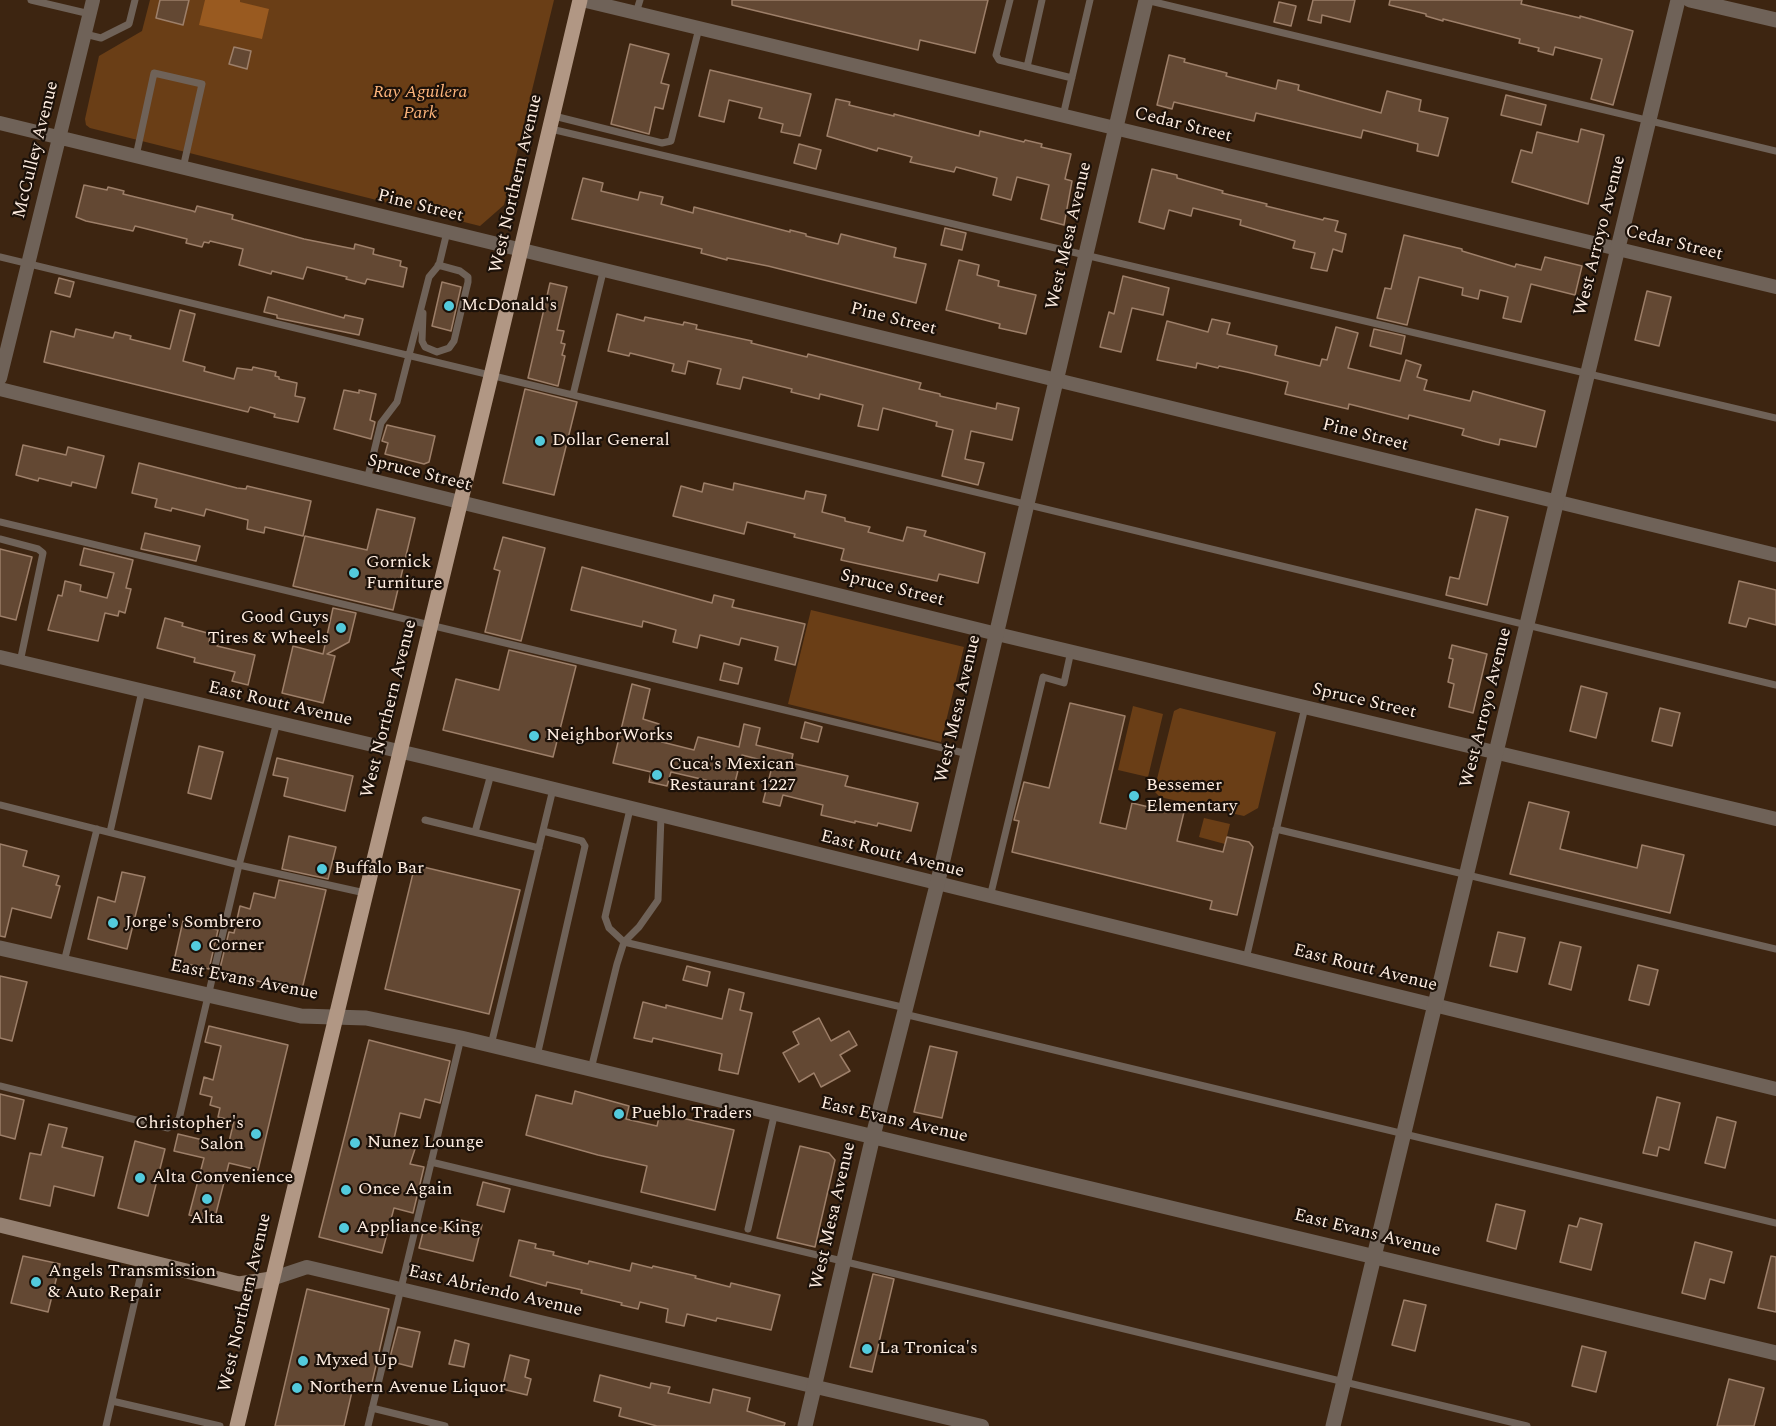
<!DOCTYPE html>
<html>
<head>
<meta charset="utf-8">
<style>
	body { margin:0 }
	canvas { display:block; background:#3d2511 }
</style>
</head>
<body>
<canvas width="1776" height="1426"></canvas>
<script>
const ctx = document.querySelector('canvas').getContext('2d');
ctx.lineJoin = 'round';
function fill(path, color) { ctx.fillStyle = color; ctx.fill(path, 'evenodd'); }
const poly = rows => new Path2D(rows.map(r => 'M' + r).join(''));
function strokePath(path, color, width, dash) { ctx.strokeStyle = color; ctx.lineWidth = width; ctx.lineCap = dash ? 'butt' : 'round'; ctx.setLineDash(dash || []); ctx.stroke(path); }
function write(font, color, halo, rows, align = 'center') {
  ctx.font = font + ' Spectral,serif'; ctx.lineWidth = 4.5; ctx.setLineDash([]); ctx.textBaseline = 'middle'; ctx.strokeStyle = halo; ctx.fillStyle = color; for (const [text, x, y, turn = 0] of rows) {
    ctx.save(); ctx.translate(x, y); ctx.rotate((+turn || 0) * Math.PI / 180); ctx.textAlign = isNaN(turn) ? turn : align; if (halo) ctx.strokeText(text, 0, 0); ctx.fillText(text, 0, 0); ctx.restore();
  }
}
const green = poly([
	[150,0,554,0,504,205,480,226,90,128,86,125,85,119,99,56,142,31],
	[811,610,964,647,941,742,788,704],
	[1133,706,1163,714,1148,777,1118,770],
	[1180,708,1276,732,1258,808,1244,816,1160,797,1154,791,1174,711],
	[1204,818,1230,824,1225,844,1199,837]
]);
const water = poly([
	[205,0,240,0,240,2,269,9,262,39,199,25]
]);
const building = poly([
	[160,0,189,0,183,25,156,18,160,0],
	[732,0,988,0,975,53,920,40,918,50,732,5,732,0],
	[1313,0,1355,0,1350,22,1322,15,1321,23,1308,20,1313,0],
	[1390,0,1522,0,1521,4,1580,18,1580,16,1633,31,1613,105,1591,99,1602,59,1555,47,1553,55,1538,51,1539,48,1519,43,1520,39,1443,19,1443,21,1426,16,1426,14,1389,5,1390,0],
	[1279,2,1296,6,1291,26,1274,22,1279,2],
	[630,44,669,54,661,83,669,85,663,109,655,107,649,134,611,124,630,44],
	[234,47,251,51,247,69,229,64,234,47],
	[1169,55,1185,59,1184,62,1227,73,1226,76,1276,89,1278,80,1299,85,1298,90,1381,113,1387,91,1421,100,1419,111,1448,118,1438,156,1417,151,1418,144,1363,130,1361,138,1256,113,1254,121,1174,102,1172,109,1157,105,1169,55],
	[710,70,811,94,800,136,781,132,783,124,759,118,762,108,729,100,724,122,699,116,710,70],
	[1506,95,1546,105,1541,125,1501,115,1506,95],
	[836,99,850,102,849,105,894,116,894,114,979,136,980,131,1024,142,1025,140,1042,144,1041,147,1071,154,1065,179,1072,181,1064,225,1041,219,1049,185,1017,177,1011,200,993,195,997,178,956,167,954,172,910,162,912,157,878,148,877,151,827,136,836,99],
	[1581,129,1604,135,1588,204,1512,182,1521,150,1532,153,1537,132,1578,142,1581,129],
	[799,144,821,150,816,169,794,163,799,144],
	[1152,169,1177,175,1177,178,1223,191,1222,193,1267,204,1266,206,1323,220,1324,218,1338,221,1335,231,1346,234,1342,252,1333,249,1327,271,1311,268,1315,253,1293,248,1295,241,1240,225,1241,220,1193,208,1191,216,1169,210,1164,229,1139,222,1152,169],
	[583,178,603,183,601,191,638,200,640,192,663,197,661,204,693,213,694,207,790,232,790,230,806,234,806,236,838,244,841,234,896,248,894,257,926,264,916,303,768,266,727,258,727,260,701,253,702,249,572,219,583,178],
	[84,185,107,190,108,187,124,191,123,194,193,211,195,212,197,206,233,215,232,219,304,239,354,249,355,244,374,249,373,254,401,261,400,266,407,268,403,287,367,279,365,284,346,279,347,277,307,267,303,279,272,271,271,274,239,265,243,249,210,241,209,243,204,242,202,247,186,243,187,239,135,226,133,231,86,221,76,217,84,185],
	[945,228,966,233,962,250,941,245,945,228],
	[1404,235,1462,249,1462,251,1515,267,1516,264,1541,270,1545,257,1582,266,1575,295,1531,284,1521,322,1503,318,1508,297,1480,290,1478,299,1462,295,1463,288,1419,277,1407,325,1377,318,1385,288,1391,289,1404,235],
	[959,260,979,265,977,275,999,281,998,286,1036,295,1026,334,999,328,1000,324,946,310,959,260],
	[1123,276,1169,288,1163,315,1132,308,1121,352,1100,347,1109,312,1114,314,1123,276],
	[59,278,74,282,70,297,55,293,59,278],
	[442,282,461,287,451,331,432,326,442,282],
	[550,283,567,287,557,330,564,331,561,343,565,344,562,355,565,356,558,386,528,378,550,283],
	[1647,291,1671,297,1659,346,1635,340,1647,291],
	[268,297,344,318,345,315,363,319,359,335,277,318,277,315,264,312,268,297],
	[180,310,195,314,183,361,205,367,204,371,234,379,237,368,252,370,253,367,276,372,275,376,279,377,279,379,297,383,295,396,305,398,298,422,274,417,275,414,250,407,248,412,44,362,51,331,74,337,76,329,113,338,115,332,131,336,130,339,170,349,180,310],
	[617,314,644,321,645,317,683,325,684,322,697,325,696,329,752,341,751,343,807,357,808,354,921,383,919,389,940,394,940,396,996,409,997,403,1019,408,1012,440,971,431,965,459,984,463,978,485,942,476,953,430,936,426,937,422,883,408,878,430,858,426,863,405,820,394,819,399,791,392,792,389,743,377,740,389,717,384,721,369,688,361,685,374,672,371,674,364,630,353,629,356,608,351,617,314],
	[1212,319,1230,323,1227,334,1277,346,1275,355,1320,366,1322,359,1327,360,1336,327,1358,333,1348,368,1400,381,1406,360,1421,365,1417,377,1427,380,1424,390,1470,401,1473,391,1545,411,1536,447,1500,439,1499,445,1483,441,1462,435,1464,429,1409,415,1408,419,1349,404,1348,409,1285,394,1288,382,1247,372,1219,366,1218,368,1197,363,1196,368,1157,360,1167,321,1208,332,1212,319],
	[1374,329,1405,336,1401,354,1370,346,1374,329],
	[525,389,577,402,554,495,503,483,525,389],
	[344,390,359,393,359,390,376,394,370,420,375,422,371,439,334,429,344,390],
	[387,425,435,436,429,462,424,464,385,454,388,443,382,441,387,425],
	[23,445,66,455,68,447,104,456,96,488,72,482,71,486,39,478,38,481,16,475,23,445],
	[139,463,237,488,246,489,247,486,311,501,303,536,265,527,264,533,247,529,248,520,206,509,204,516,172,508,171,511,155,507,157,499,132,493,139,463],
	[704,483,733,490,734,483,804,499,806,491,826,495,822,512,845,518,845,521,870,527,868,532,903,541,907,527,926,531,924,536,985,553,978,583,939,574,937,581,841,560,844,549,794,537,795,534,747,522,744,534,673,516,681,486,702,492,704,483],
	[377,509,415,518,393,610,293,586,305,536,367,550,377,509],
	[1476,509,1508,517,1487,605,1446,595,1450,577,1459,579,1476,509],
	[145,533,200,546,196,561,141,549,145,533],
	[503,537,545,548,521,641,485,632,500,571,494,569,503,537],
	[84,548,133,560,126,588,131,589,125,613,119,611,118,616,105,613,98,641,48,630,58,595,62,596,65,581,81,585,80,591,107,598,114,573,80,565,84,548],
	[0,549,32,557,16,620,0,616,0,549],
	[582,567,712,603,714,595,734,600,732,607,805,624,795,665,775,660,778,647,741,638,739,645,700,635,697,648,673,642,676,630,643,621,642,627,571,610,582,567],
	[1739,581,1776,590,1776,625,1749,618,1746,627,1729,623,1739,581],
	[333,608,356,613,349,642,327,654,335,656,323,703,282,693,293,646,323,654,333,608],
	[165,618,183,623,182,626,211,634,209,642,218,644,217,646,255,655,248,685,232,681,235,672,194,662,195,658,157,648,165,618],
	[1452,645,1487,654,1473,713,1449,707,1454,684,1448,682,1453,659,1449,658,1452,645],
	[509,650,576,666,553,757,443,730,456,679,499,690,509,650],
	[724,663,742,668,738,684,720,680,724,663],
	[632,684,650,689,643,719,659,724,656,734,663,736,662,742,694,750,698,737,739,747,744,724,760,728,756,745,793,754,791,763,848,776,845,786,918,803,911,831,878,823,877,826,855,821,855,823,821,815,823,805,783,795,780,806,763,802,773,763,742,755,733,790,713,785,714,782,671,772,667,786,649,782,651,772,613,763,632,684],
	[1581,686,1607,693,1596,738,1570,731,1581,686],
	[1070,703,1125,716,1100,823,1126,829,1132,803,1153,808,1154,805,1184,812,1177,841,1223,852,1227,837,1249,842,1253,847,1237,915,1210,909,1212,901,1012,852,1019,821,1014,820,1024,782,1049,788,1070,703],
	[1660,708,1680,713,1672,746,1652,741,1660,708],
	[805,722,822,727,818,742,801,738,805,722],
	[199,746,223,752,211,799,188,793,199,746],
	[277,758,353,776,345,811,284,796,288,778,273,775,277,758],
	[1529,802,1569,812,1560,849,1637,868,1642,845,1684,855,1670,913,1510,874,1529,802],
	[289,836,336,847,328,879,282,869,289,836],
	[0,844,27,851,23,866,59,876,56,885,60,886,51,918,12,908,5,937,0,936,0,844],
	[415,865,520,890,489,1014,385,989,415,865],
	[122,872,145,877,127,949,88,939,98,897,115,902,122,872],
	[279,880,326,890,303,985,296,990,219,972,229,932,234,933,240,906,250,909,254,893,275,898,279,880],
	[183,921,218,930,209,969,174,961,183,921],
	[1498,932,1525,938,1517,972,1490,966,1498,932],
	[1560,942,1581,947,1571,990,1549,984,1560,942],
	[1638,965,1658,970,1649,1005,1629,1000,1638,965],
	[687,966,710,972,707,986,683,980,687,966],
	[0,976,27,982,12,1041,0,1038,0,976],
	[729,989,744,993,740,1010,752,1013,738,1074,719,1070,722,1054,653,1038,652,1042,634,1038,643,1002,666,1008,666,1005,722,1019,729,989],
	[819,1018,831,1041,849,1031,857,1045,840,1055,850,1071,821,1087,814,1073,799,1082,783,1053,799,1044,793,1032,819,1018],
	[209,1026,288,1045,258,1170,229,1163,214,1221,189,1215,204,1158,174,1151,178,1134,228,1146,234,1121,218,1117,220,1108,210,1105,212,1097,200,1094,204,1077,213,1080,221,1046,205,1042,209,1026],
	[369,1040,450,1061,440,1103,425,1099,420,1118,400,1113,393,1143,415,1149,410,1164,424,1167,413,1213,394,1208,382,1253,319,1237,369,1040],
	[930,1046,957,1052,942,1118,914,1112,930,1046],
	[575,1091,629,1106,626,1119,657,1126,660,1113,734,1130,715,1210,641,1192,647,1166,598,1155,526,1135,536,1095,572,1104,575,1091],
	[0,1094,24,1100,15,1139,0,1135,0,1094],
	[1657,1097,1680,1103,1669,1150,1659,1147,1657,1156,1643,1153,1657,1097],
	[1717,1117,1736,1122,1725,1168,1705,1163,1717,1117],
	[49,1124,67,1128,62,1147,103,1157,94,1196,54,1186,50,1206,20,1199,30,1153,41,1155,49,1124],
	[135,1141,165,1149,148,1216,118,1208,135,1141],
	[800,1146,829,1153,835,1160,815,1247,777,1238,800,1146],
	[483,1182,510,1189,504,1212,477,1205,483,1182],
	[1496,1204,1525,1211,1516,1249,1487,1241,1496,1204],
	[1580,1218,1602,1224,1591,1270,1560,1262,1569,1225,1577,1227,1580,1218],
	[456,1219,482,1225,473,1261,419,1248,425,1224,453,1231,456,1219],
	[519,1240,536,1244,535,1248,554,1252,553,1255,588,1264,589,1261,630,1271,632,1263,652,1268,653,1266,696,1276,695,1278,730,1287,731,1283,780,1295,771,1330,717,1318,716,1321,687,1314,684,1326,666,1322,668,1309,640,1302,638,1309,621,1305,622,1303,581,1293,582,1290,547,1282,546,1286,510,1276,519,1240],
	[1695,1242,1732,1252,1724,1283,1710,1279,1705,1299,1682,1293,1695,1242],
	[23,1256,60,1264,48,1312,11,1303,23,1256],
	[1771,1256,1776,1257,1776,1312,1758,1308,1771,1256],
	[873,1274,894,1279,872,1372,850,1367,873,1274],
	[307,1289,389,1309,371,1387,354,1383,344,1426,275,1426,307,1289],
	[1404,1300,1426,1305,1415,1351,1392,1345,1404,1300],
	[398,1327,420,1332,412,1367,389,1361,398,1327],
	[455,1340,469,1344,464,1367,449,1364,455,1340],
	[1582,1346,1606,1352,1596,1392,1572,1386,1582,1346],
	[510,1355,529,1360,525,1377,531,1379,527,1395,502,1389,510,1355],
	[600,1375,650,1388,651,1383,670,1387,668,1393,710,1403,713,1389,750,1398,747,1411,785,1423,784,1426,657,1426,619,1416,621,1408,594,1401,600,1375],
	[1729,1379,1764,1388,1754,1426,1717,1426,1729,1379]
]);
const service = poly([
	[31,0,90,14],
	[1010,0,996,55,999,60,1072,78],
	[1146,0,1776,151],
	[636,13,640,0],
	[85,34,101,38,129,24,135,0],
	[1027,67,1042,0],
	[554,116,662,143,671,141,699,28],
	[1063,116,1090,0],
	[551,129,1776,418],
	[136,156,154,73,202,84,183,168],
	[0,257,1776,685],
	[423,313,422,341,425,347,437,352,449,348,454,341,468,282,468,277,460,271,438,265],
	[573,395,604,268],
	[367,480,381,423,397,402,429,277,439,265,447,232],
	[0,522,968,754],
	[0,539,38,549,43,553,20,662],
	[0,805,239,865,365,893],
	[630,809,605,917,609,928,624,942,639,927,658,900,661,816],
	[425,820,539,848],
	[1276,829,1776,949],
	[110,832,142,691],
	[475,832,491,774],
	[990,897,1043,677,1064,683,1071,651],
	[1246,959,1305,707],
	[64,962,97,829],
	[904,1014,1776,1223],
	[491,1045,553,789],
	[537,1056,585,846,582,841,543,831],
	[591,1069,617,964,624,942,906,1008],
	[0,1086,168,1128,179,1119,239,865,277,722],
	[431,1162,1527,1426],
	[748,1229,775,1112],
	[112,1401,220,1426],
	[372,1408,445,1426],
	[106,1426,144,1261],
	[368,1426,461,1038]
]);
const minor = poly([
	[582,0,1776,287],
	[0,123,1776,555],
	[0,378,93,0],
	[0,389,997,634,1776,819],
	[0,657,428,758,1776,1089],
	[271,1279,307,1267,982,1426]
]);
const tertiary = poly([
	[1690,0,1776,20],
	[0,948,301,1016,366,1018,461,1038,1776,1353],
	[805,1426,873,1136,937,885,1146,0],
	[1333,1426,1678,0]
]);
const secondary = poly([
	[0,1225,239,1284,271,1279]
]);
const primary = poly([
	[237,1426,491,376,580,0]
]);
const markers = [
	[449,306,6,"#53cadc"],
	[540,441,6,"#53cadc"],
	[354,573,6,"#53cadc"],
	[341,628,6,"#53cadc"],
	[534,736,6,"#53cadc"],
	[657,775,6,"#53cadc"],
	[1134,796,6,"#53cadc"],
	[322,869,6,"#53cadc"],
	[113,923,6,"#53cadc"],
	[196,946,6,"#53cadc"],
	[619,1114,6,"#53cadc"],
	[256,1134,6,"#53cadc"],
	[355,1143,6,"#53cadc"],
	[140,1178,6,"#53cadc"],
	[346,1190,6,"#53cadc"],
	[207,1199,6,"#53cadc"],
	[344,1228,6,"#53cadc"],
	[36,1282,6,"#53cadc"],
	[867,1349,6,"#53cadc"],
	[303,1361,6,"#53cadc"],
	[297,1388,6,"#53cadc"]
];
const parkNames = [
	["Ray Aguilera",420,93],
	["Park",420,114]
];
const streetNames = [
	["Cedar Street",1183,126,14],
	["McCulley Avenue",37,150,-76],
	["West Northern Avenue",517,184,-77],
	["Pine Street",420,207,14],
	["West Mesa Avenue",1070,236,-77],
	["West Arroyo Avenue",1601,236,-76],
	["Cedar Street",1674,244,14],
	["Pine Street",893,320,14],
	["Pine Street",1365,436,14],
	["Spruce Street",419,474,14],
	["Spruce Street",892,589,14],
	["Spruce Street",1364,702,13],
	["East Routt Avenue",280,705,13],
	["West Arroyo Avenue",1487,708,-76],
	["West Northern Avenue",390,709,-76],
	["West Mesa Avenue",959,709,-77],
	["East Routt Avenue",892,855,14],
	["East Routt Avenue",1365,969,14],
	["East Evans Avenue",244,981,11],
	["East Evans Avenue",894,1121,13],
	["West Mesa Avenue",834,1216,-77],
	["East Evans Avenue",1367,1234,14],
	["East Abriendo Avenue",495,1292,13],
	["West Northern Avenue",246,1303,-77]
];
const poiNames = [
	["McDonald's",461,306],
	["Dollar General",552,441],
	["Gornick",366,563],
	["Furniture",366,584],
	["Good Guys",329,618,"right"],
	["Tires & Wheels",329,639,"right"],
	["NeighborWorks",546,736],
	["Cuca's Mexican",669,765],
	["Restaurant 1227",669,786],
	["Bessemer",1146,786],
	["Elementary",1146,807],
	["Buffalo Bar",334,869],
	["Jorge's Sombrero",125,923],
	["Corner",208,946],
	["Pueblo Traders",631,1114],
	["Christopher's",244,1124,"right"],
	["Salon",244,1145,"right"],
	["Nunez Lounge",367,1143],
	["Alta Convenience",152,1178],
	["Once Again",358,1190],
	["Alta",207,1219,"center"],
	["Appliance King",356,1228],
	["Angels Transmission",48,1272],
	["& Auto Repair",48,1293],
	["La Tronica's",879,1349],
	["Myxed Up",315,1361],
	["Northern Avenue Liquor",309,1388]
];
fill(green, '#6a3e16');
fill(water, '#995a20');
fill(building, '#634833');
strokePath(building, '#9d7f69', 1.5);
strokePath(service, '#6f6258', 7);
strokePath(minor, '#6f6258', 14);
strokePath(tertiary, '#6f6258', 15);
strokePath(secondary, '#948071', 15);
strokePath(primary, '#b19784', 15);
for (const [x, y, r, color] of markers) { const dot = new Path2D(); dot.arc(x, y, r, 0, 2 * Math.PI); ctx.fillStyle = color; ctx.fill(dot); strokePath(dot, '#1c1109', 2); }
write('italic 18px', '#fdb57c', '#1c1109', parkNames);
write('18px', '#feede1', '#1c1109', streetNames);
write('18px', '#feede1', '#1c1109', poiNames, 'left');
</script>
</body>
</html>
